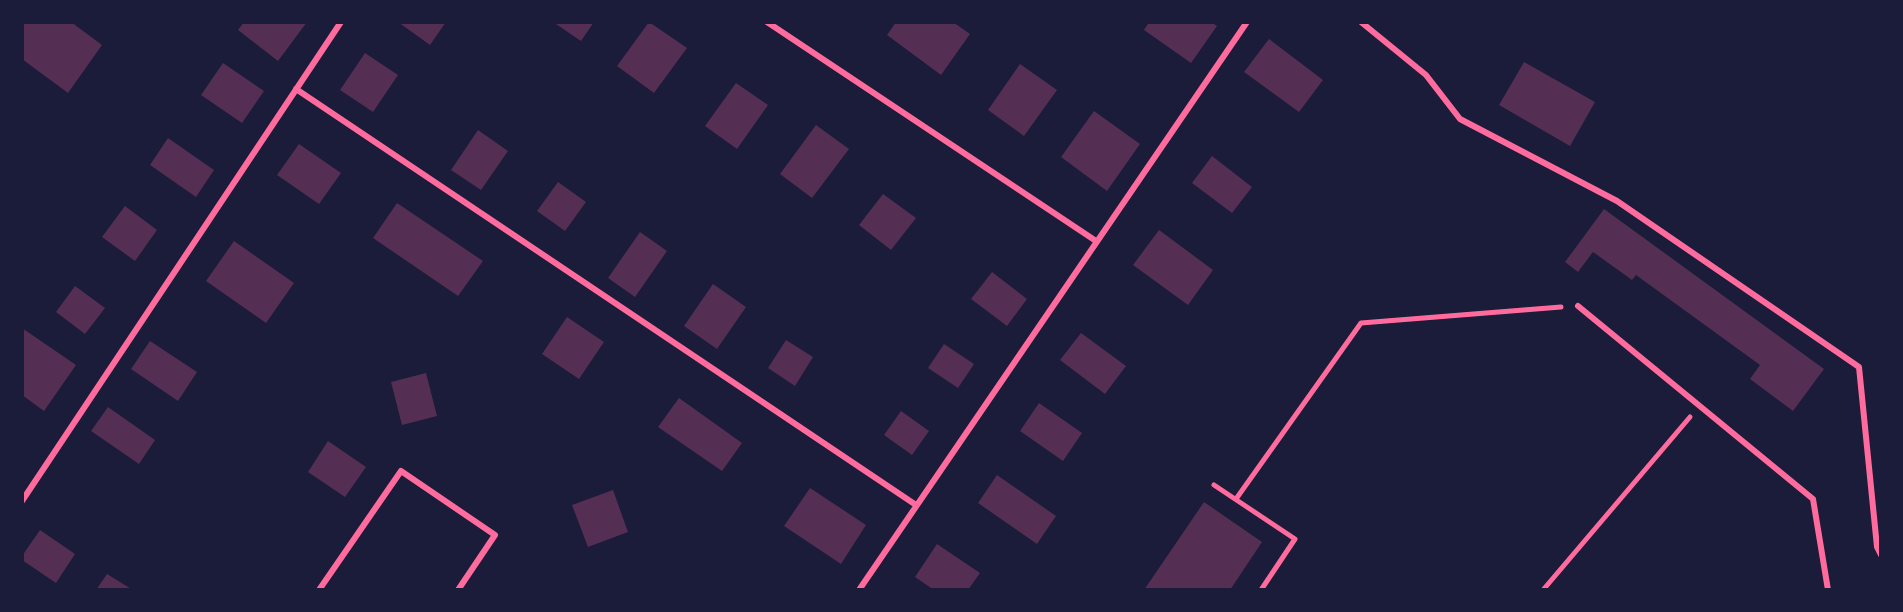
<!DOCTYPE html>
<html>
<head>
<meta charset="utf-8">
<style>
	body { margin:0 }
	#map { position:relative; width:1903px; height:612px; overflow:hidden; background:#1b1b3a; font-family:Mulish,sans-serif }
	canvas { display:block }
	.frame { position:absolute; inset:0; border:24px solid #1b1b3a; pointer-events:none }
</style>
</head>
<body>
<div id="map">
<canvas width="1903" height="612"></canvas>
<div class="frame"></div>
</div>
<script>
const ctx = document.querySelector('canvas').getContext('2d');
ctx.lineJoin = 'round';
function fill(path, color) { ctx.fillStyle = color; ctx.fill(path, 'evenodd'); }
const poly = rows => new Path2D(rows.map(r => 'M' + r).join(''));
function strokePath(path, color, width, dash) { ctx.strokeStyle = color; ctx.lineWidth = width; ctx.lineCap = dash ? 'butt' : 'round'; ctx.setLineDash(dash || []); ctx.stroke(path); }
const building = poly([
	[22,22,71,22,102,45,68,93,22,59],
	[244,22,307,22,278,61,238,30],
	[398,22,446,22,430,45],
	[553,22,594,22,581,41],
	[649,22,687,48,654,93,617,66],
	[896,22,953,22,970,34,941,75,887,35],
	[1149,22,1211,22,1217,26,1191,63,1144,30],
	[1269,39,1323,80,1299,112,1244,72],
	[365,53,398,75,373,112,340,90],
	[1524,62,1595,102,1570,146,1499,105],
	[223,63,264,91,242,123,201,95],
	[1020,64,1057,90,1024,136,988,110],
	[736,83,768,105,737,149,705,126],
	[1094,111,1140,144,1107,191,1061,157],
	[816,125,849,149,812,198,780,174],
	[478,130,508,151,481,190,451,170],
	[168,138,214,170,196,197,150,165],
	[299,144,341,173,319,204,277,175],
	[1212,156,1252,187,1232,213,1192,183],
	[558,182,586,202,565,231,537,211],
	[883,194,916,218,891,250,859,225],
	[397,203,483,261,458,296,373,238],
	[125,206,157,230,135,261,102,237],
	[1604,209,1824,369,1793,411,1750,379,1760,365,1636,275,1632,280,1593,252,1578,272,1565,262],
	[1159,230,1213,270,1188,305,1133,265],
	[640,232,667,251,635,297,608,278],
	[234,241,294,283,266,323,206,281],
	[992,272,1027,299,1007,326,971,299],
	[713,284,746,307,717,349,684,326],
	[75,286,105,308,85,334,56,312],
	[567,317,604,342,579,379,542,354],
	[22,328,76,365,44,411,22,395],
	[1081,333,1126,366,1105,394,1060,360],
	[786,340,813,357,795,386,768,368],
	[150,341,197,372,178,401,131,369],
	[944,344,974,364,958,388,928,368],
	[426,373,437,416,402,425,391,382],
	[679,398,742,443,722,471,658,427],
	[1039,403,1082,433,1063,461,1020,431],
	[108,407,155,440,139,464,91,431],
	[901,411,929,431,912,455,884,435],
	[328,441,366,467,345,497,308,472],
	[997,475,1056,516,1037,544,978,503],
	[810,488,866,525,841,564,784,526],
	[613,490,628,532,588,547,572,505],
	[1204,502,1262,542,1230,590,1144,590],
	[40,530,75,554,56,583,22,560,22,556],
	[937,544,980,573,968,590,934,590,915,577],
	[107,574,133,590,96,590]
]);
const path = poly([
	[1214,485,1295,539,1261,590],
	[1236,499,1361,323,1561,307],
	[1543,590,1690,417]
]);
const service = poly([
	[767,22,1096,241],
	[1361,22,1426,75,1460,119,1617,201,1859,367,1877,547,1881,555],
	[296,89,916,505],
	[1578,306,1813,499,1828,590],
	[22,501,341,22],
	[319,590,401,471,495,535,458,590],
	[859,590,1247,22]
]);
fill(building, '#542f53');
strokePath(path, '#ff6b9d', 5);
strokePath(service, '#ff6b9d', 6);
</script>
</body>
</html>
